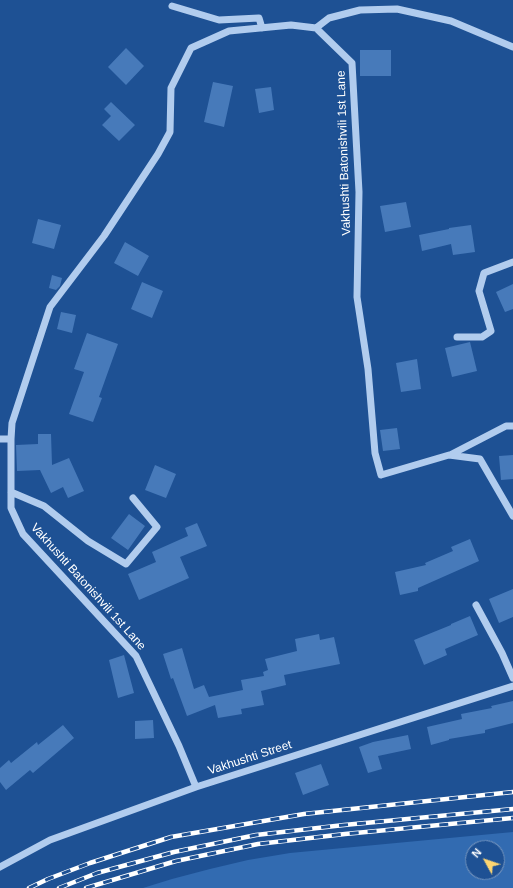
<!DOCTYPE html>
<html>
<head>
<meta charset="utf-8">
<style>
	body { margin:0 }
	#map { position:relative; width:513px; height:888px; overflow:hidden; background:#1e5194; font-family:Helvetica,sans-serif }
	canvas { display:block }
	.north { position:absolute; left:465px; top:840px; width:40px; height:40px; box-sizing:border-box; background:#1e5194; border:1px solid #7897bf; border-radius:50%; rotate:310deg; font-size:11px; font-weight:700; line-height:16px; text-align:center; color:#fff }
	.north::after { content:''; display:block; margin:auto; width:14px; height:18px; background:#fcd571; clip-path:polygon(50% 0,100% 100%,50% 72%,0 100%) }
</style>
</head>
<body>
<div id="map">
<canvas width="513" height="888"></canvas>
<div class="north">N</div>
</div>
<script>
const ctx = document.querySelector('canvas').getContext('2d');
ctx.lineJoin = 'round';
function fill(path, color) { ctx.fillStyle = color; ctx.fill(path, 'evenodd'); }
const poly = rows => new Path2D(rows.map(r => 'M' + r).join(''));
function strokePath(path, color, width, dash) { ctx.strokeStyle = color; ctx.lineWidth = width; ctx.lineCap = dash ? 'butt' : 'round'; ctx.setLineDash(dash || []); ctx.stroke(path); }
function write(font, color, halo, rows, align = 'center') {
  ctx.font = font + ' Helvetica,sans-serif'; ctx.lineWidth = 3; ctx.setLineDash([]); ctx.textBaseline = 'middle'; ctx.strokeStyle = halo; ctx.fillStyle = color; for (const [text, x, y, turn = 0] of rows) {
    ctx.save(); ctx.translate(x, y); ctx.rotate((+turn || 0) * Math.PI / 180); ctx.textAlign = isNaN(turn) ? turn : align; if (halo) ctx.strokeText(text, 0, 0); ctx.fillText(text, 0, 0); ctx.restore();
  }
}
const green = poly([
	[513,832,513,888,143,888,172,879,210,869,248,860,290,853],
	[473,848,497,848,497,872,473,872]
]);
const building = poly([
	[126,48,144,66,126,85,108,67],
	[360,50,391,50,391,76,360,76],
	[213,82,233,86,224,127,204,122],
	[271,87,274,110,259,113,255,89],
	[111,102,135,125,119,141,102,125,111,116,104,109],
	[406,202,411,227,385,232,380,206],
	[38,219,61,225,54,249,32,243],
	[471,225,475,252,453,255,451,244,422,251,419,235,449,229,449,228],
	[125,242,149,256,138,276,114,263],
	[52,275,62,278,60,286,56,290,49,288],
	[142,282,163,291,152,318,131,309],
	[513,284,513,309,505,312,496,292],
	[61,312,76,315,72,333,57,329],
	[87,333,118,344,99,397,102,398,93,422,69,414,84,372,74,369],
	[470,342,477,371,452,377,445,348],
	[417,359,421,389,401,392,396,363],
	[397,428,400,449,383,451,380,430],
	[38,434,51,434,52,465,69,458,84,491,68,498,63,487,51,493,40,470,17,471,16,445,38,444],
	[513,455,513,479,501,480,499,456],
	[155,465,176,474,166,498,145,490],
	[129,514,145,526,128,550,111,538],
	[197,523,207,546,180,557,189,578,139,600,128,574,156,562,152,552,188,536,185,528],
	[470,539,479,561,418,588,418,591,400,595,395,572,426,565,425,563,453,551,451,547],
	[513,589,513,617,499,623,489,599],
	[470,616,478,635,445,649,447,655,424,665,414,640,451,625,451,624],
	[319,634,320,640,334,637,340,664,284,675,286,685,261,691,264,705,241,709,242,714,218,718,215,705,187,716,173,678,171,679,163,654,182,648,194,689,204,685,209,697,243,690,241,680,264,676,263,672,268,670,265,659,297,651,295,639],
	[124,655,134,693,118,698,109,660],
	[513,701,513,723,485,730,485,733,449,739,449,740,431,745,427,727,462,719,461,714,492,708,491,706],
	[153,720,154,738,135,739,135,721],
	[63,725,74,738,33,773,30,770,6,790,0,782,0,768,9,760,11,763,37,742,38,745],
	[408,735,411,749,378,756,382,769,368,773,359,747,373,742],
	[321,764,329,785,303,795,295,773]
]);
const minor = poly([
	[172,6,219,20,259,18,262,28],
	[316,28,329,18,360,10,397,9,451,21,513,47],
	[457,337,482,337,491,331,479,291,484,273,513,262],
	[0,439,11,439],
	[450,455,506,426,513,426],
	[11,492,44,506,88,541,126,564,157,527,133,498],
	[476,605,502,653,513,678],
	[196,787,179,746,136,656,23,534,11,508,11,439,12,423,50,307,104,236,158,154,170,132,171,88,191,48,229,31,291,25,316,28,352,63,359,192,357,297,368,369,375,453,381,475,449,455,480,459,513,516],
	[0,867,50,840,196,787,513,686]
]);
const rail = poly([
	[29,888,48,879,90,863,171,837,304,814,513,792],
	[59,888,97,873,174,852,256,835,344,825,513,809],
	[86,888,176,861,258,844,345,834,513,818]
]);
const streetNames = [
	["Vakhushti Batonishvili 1st Lane",344,153,-92],
	["Vakhushti Batonishvili 1st Lane",88,587,48],
	["Vakhushti Street",250,758,-18]
];
fill(green, '#326bb1');
fill(building, '#477aba');
strokePath(minor, '#b1ccee', 7);
strokePath(rail, '#fff', 4.5);
strokePath(rail, '#1e5194', 3, [9]);
write('12px', '#fff', '#1e5194', streetNames);
</script>
</body>
</html>
